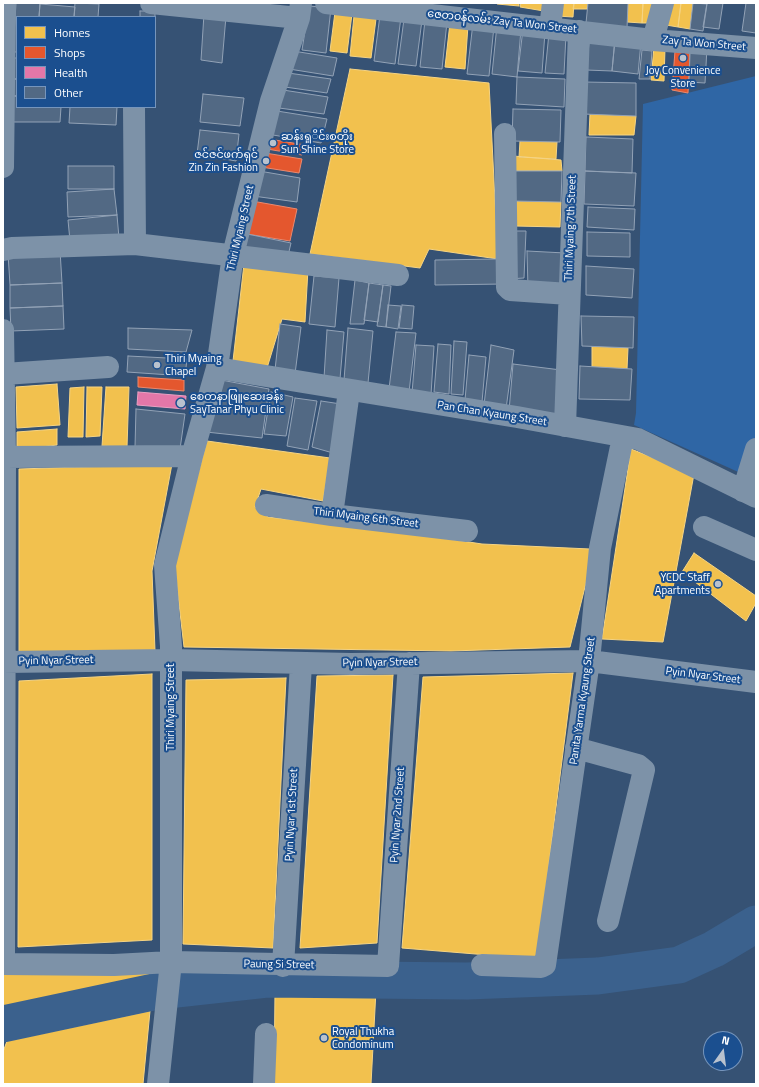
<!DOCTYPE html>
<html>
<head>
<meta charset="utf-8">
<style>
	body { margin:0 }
	#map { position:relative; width:759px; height:1087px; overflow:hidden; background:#365274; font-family:"Titillium Web",sans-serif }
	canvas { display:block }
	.frame { position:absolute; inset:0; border:4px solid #fff; pointer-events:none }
	.legend { position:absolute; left:16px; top:16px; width:140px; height:92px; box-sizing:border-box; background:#1b4f8f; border:1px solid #7695bc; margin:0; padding:5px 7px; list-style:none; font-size:12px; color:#fff }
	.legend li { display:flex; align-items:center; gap:8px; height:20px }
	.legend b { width:20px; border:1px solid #7695bc }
	.north { position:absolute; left:703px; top:1031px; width:40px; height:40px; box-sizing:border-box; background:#1b4f8f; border:1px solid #7695bc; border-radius:50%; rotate:14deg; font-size:11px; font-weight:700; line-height:16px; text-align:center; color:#fff }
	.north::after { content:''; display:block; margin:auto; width:14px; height:18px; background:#b9c2ce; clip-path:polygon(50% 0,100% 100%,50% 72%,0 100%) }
</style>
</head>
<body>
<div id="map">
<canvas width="759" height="1087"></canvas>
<div class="frame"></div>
<ul class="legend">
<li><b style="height:11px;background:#f2c14e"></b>Homes</li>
<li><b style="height:11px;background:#e4572e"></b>Shops</li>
<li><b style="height:11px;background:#e377a8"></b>Health</li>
<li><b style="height:11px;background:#526984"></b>Other</li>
</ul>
<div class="north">N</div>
</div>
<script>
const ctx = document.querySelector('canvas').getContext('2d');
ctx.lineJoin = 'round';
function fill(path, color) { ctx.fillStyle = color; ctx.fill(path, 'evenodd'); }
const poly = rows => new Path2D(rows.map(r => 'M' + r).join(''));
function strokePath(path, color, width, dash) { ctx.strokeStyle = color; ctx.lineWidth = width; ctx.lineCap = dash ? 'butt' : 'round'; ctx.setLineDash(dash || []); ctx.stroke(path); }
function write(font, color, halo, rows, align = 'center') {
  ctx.font = font + ' "Titillium Web","Noto Sans Myanmar",sans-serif'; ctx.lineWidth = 4; ctx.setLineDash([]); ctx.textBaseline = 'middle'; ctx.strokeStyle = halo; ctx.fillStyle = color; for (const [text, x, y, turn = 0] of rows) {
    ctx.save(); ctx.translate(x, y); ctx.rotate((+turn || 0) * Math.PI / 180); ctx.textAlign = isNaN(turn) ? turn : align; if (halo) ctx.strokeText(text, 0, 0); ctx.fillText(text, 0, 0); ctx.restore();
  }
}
const green = poly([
	[756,76,756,480,634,425,636,413,643,104]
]);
const homes = poly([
	[497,3,519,3,519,6,497,4,497,3],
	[521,3,545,3,544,11,520,7,521,3],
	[558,3,574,3,573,17,557,16,558,3],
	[574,3,588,3,587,9,573,9,574,3],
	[628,3,643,3,642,23,627,22,628,3],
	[643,3,656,3,653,23,642,23,643,3],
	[663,3,681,3,678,27,660,24,663,3],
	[681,3,693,3,690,29,678,27,681,3],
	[335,12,352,14,347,53,330,51,335,12],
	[354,16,376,19,371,58,350,56,354,16],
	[450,23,468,25,465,69,445,67,450,23],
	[654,47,665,48,664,81,651,80,654,47],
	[350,69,489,83,498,259,429,249,420,268,310,254,350,69],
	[590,114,636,116,634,135,589,135,590,114],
	[520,141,557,142,556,159,519,157,520,141],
	[513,156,561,160,562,171,514,171,513,156],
	[515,201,561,202,560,227,515,226,515,201],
	[244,264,308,269,305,322,282,319,267,368,233,361,244,264],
	[592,346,628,348,627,369,592,367,592,346],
	[57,384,60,425,17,428,16,387,57,384],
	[84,387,83,437,68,437,70,388,84,387],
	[87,387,102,387,100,436,86,437,87,387],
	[106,387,129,387,127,447,102,446,106,387],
	[57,429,57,445,17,450,17,432,57,429],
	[207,441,330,458,323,501,261,489,255,507,268,517,429,536,482,544,590,549,588,575,570,647,451,651,184,647,174,561,207,441],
	[631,449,694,474,663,642,602,639,631,449],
	[172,464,152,571,155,651,19,652,19,469,172,464],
	[694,553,756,596,756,603,746,621,682,572,694,553],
	[573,673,537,959,402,948,423,677,573,673],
	[152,674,152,940,18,947,19,681,152,674],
	[393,675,377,943,300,948,317,676,393,675],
	[286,678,273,948,183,944,186,680,286,678],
	[152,967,154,986,3,1015,3,974,152,967],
	[376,990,371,1084,274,1084,275,992,376,990],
	[150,1011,143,1084,3,1084,3,1052,7,1041,150,1011]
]);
const shops = poly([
	[675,51,690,53,688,93,672,90,675,51],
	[269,139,305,145,302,155,267,149,269,139],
	[265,153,302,159,299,173,261,167,265,153],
	[252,201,297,209,290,241,247,234,252,201],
	[138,377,184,380,184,391,138,387,138,377]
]);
const health = poly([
	[138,392,186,396,185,409,137,405,138,392]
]);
const river = poly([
	[3,1024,158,991,267,979,467,981,598,976,679,965,714,949,756,924]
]);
const building = poly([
	[16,3,40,3,39,17,17,17,17,52,13,52,16,3],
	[75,3,99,4,98,17,74,17,75,3],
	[588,3,628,3,627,28,586,23,588,3],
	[693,3,707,4,703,31,690,29,693,3],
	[707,3,723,3,719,29,703,27,707,3],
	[746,3,756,3,756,33,742,31,746,3],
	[40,4,75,7,74,17,39,17,40,4],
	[309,6,331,8,326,53,302,50,309,6],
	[140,11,155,11,155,21,155,17,140,17,140,11],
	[204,14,226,16,222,63,201,60,204,14],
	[380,15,401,17,395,64,374,61,380,15],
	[404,19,422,20,416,66,398,64,404,19],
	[425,20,447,22,442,69,420,67,425,20],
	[473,23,494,26,489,76,467,74,473,23],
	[497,25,521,29,517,77,492,74,497,25],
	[523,29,545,32,542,73,518,71,523,29],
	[549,33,566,35,564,74,545,73,549,33],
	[590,35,615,39,612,71,586,70,590,35],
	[615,39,641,42,638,74,612,71,615,39],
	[707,48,705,83,689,82,690,53,707,48],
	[642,50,652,51,650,79,639,79,642,50],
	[293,51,337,58,333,76,289,69,293,51],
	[11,58,17,58,17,79,11,79,11,58],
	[288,73,331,79,327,93,285,87,288,73],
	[517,77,565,79,564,107,516,104,517,77],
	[11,79,17,79,17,96,11,96,11,79],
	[584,82,636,83,636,116,583,114,584,82],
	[283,90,328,97,324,114,279,108,283,90],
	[203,94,244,98,240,126,200,122,203,94],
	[11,96,17,96,17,107,61,107,60,122,10,122,11,96],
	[70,107,117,107,116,125,69,123,70,107],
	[513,109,561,110,560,142,512,141,513,109],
	[277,111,327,119,321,143,273,135,277,111],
	[200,130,239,134,236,161,197,154,200,130],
	[586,137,633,139,632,173,585,171,586,137],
	[68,166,114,166,114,189,68,189,68,166],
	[259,171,300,178,297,202,253,196,259,171],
	[514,171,562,171,561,202,515,201,514,171],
	[585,171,636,173,634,206,584,204,585,171],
	[114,189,117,215,68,217,67,192,114,189],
	[588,207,635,209,634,230,587,227,588,207],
	[117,215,119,238,70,241,68,220,117,215],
	[509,231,526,231,524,278,508,279,509,231],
	[587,232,630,233,630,257,587,256,587,232],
	[247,234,291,243,287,260,243,251,247,234],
	[60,250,62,283,10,285,8,254,60,250],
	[527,251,565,253,563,289,528,289,527,251],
	[498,259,504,284,435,285,435,260,498,259],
	[586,266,634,269,632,298,586,295,586,266],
	[314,276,339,278,335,327,309,324,314,276],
	[355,280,369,283,364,324,350,324,355,280],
	[62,283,63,306,10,308,10,285,62,283],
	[369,283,383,285,378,322,364,320,369,283],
	[383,285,391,286,386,327,377,326,383,285],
	[388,305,401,306,398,329,386,327,388,305],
	[402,305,414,306,412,329,399,328,402,305],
	[63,306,64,329,11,331,10,308,63,306],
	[581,316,634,317,633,348,582,346,581,316],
	[280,324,301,327,295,374,275,370,280,324],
	[128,328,192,330,186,352,128,349,128,328],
	[348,328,373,331,368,383,344,380,348,328],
	[327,330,344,332,340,379,324,378,327,330],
	[396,332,416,333,409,392,389,389,396,332],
	[454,341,467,342,463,395,451,394,454,341],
	[438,344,451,345,449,394,434,392,438,344],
	[416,345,434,346,431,395,412,393,416,345],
	[491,345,514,350,506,409,484,405,491,345],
	[469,355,486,357,482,402,465,400,469,355],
	[128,356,187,359,185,376,127,372,128,356],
	[513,364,561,370,558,419,509,411,513,364],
	[580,366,632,369,630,400,579,399,580,366],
	[221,380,269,389,262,438,206,432,221,380],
	[271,392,293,397,286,436,264,434,271,392],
	[295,398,317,401,308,450,287,446,295,398],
	[321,401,341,404,333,453,312,447,321,401],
	[136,409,185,414,180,449,135,447,136,409]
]);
const minor = poly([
	[151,3,299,18],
	[326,3,653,40,756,48],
	[550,28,553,3],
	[653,40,663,3],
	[134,107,135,244],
	[505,134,507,287,510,290,569,294],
	[3,167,5,3],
	[3,250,12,248,135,244,398,275],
	[3,330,5,457,4,964],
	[217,368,517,417,638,439,756,497],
	[4,374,108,367],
	[565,426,579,31],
	[3,457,192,456],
	[743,491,756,449],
	[266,505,332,515,467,531],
	[332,515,349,391],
	[704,527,756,550],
	[3,662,171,660,351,664,589,661,756,682],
	[576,748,638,765,644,770,608,921],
	[3,964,114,965,171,962,388,966,409,663],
	[482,965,541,967,545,965,589,661,600,548,623,437],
	[283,966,301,664],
	[158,1084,171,962,171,646,165,565,192,456,217,368,233,255,271,101,299,18,301,3],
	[264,1084,266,1034]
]);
const markers = [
	[683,58,4,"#b9c2ce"],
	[273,143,4,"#b9c2ce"],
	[266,161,4,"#b9c2ce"],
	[157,365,4,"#b9c2ce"],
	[181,403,5,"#b9c2ce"],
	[718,584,4,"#b9c2ce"],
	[324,1038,4,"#b9c2ce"]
];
const streetNames = [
	["ဇေတ၀န်လမ်း Zay Ta Won Street",502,22,6],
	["Zay Ta Won Street",704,44,5],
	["Thiri Myaing Street",241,228,-77],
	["Thiri Myaing 7th Street",571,228,-88],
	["Pan Chan Kyaung Street",492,414,9],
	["Thiri Myaing 6th Street",366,518,7],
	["Pyin Nyar Street",56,661,-1],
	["Pyin Nyar Street",380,663,-1],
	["Pyin Nyar Street",703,676,7],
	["Panita Yarma Kyaung Street",583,701,-82],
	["Thiri Myaing Street",171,707,-90],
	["Pyin Nyar 1st Street",292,815,-87],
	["Pyin Nyar 2nd Street",398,815,-86],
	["Paung Si Street",279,965,1]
];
const poiNames = [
	["Joy Convenience",683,71,"center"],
	["Store",683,84,"center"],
	["ဆန်းရှုိင်းစတိုး",281,137],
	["Sun Shine Store",281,150],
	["ဇင်ဇင်ဖက်ရှင်",258,155,"right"],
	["Zin Zin Fashion",258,168,"right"],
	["Thiri Myaing",165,359],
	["Chapel",165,372],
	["စေတနာဖြူဆေးခန်း",190,397],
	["SayTanar Phyu Clinic",190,410],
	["YCDC Staff",710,578,"right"],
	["Apartments",710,591,"right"],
	["Royal Thukha",332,1032],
	["Condominum",332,1045]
];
fill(green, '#2f66a5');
fill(homes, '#f2c14e');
strokePath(homes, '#f6d483', 1);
fill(shops, '#e4572e');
strokePath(shops, '#ec896d', 1);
fill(health, '#e377a8');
strokePath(health, '#eba0c2', 1);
strokePath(river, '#3b618d', 37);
fill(building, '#526984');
strokePath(building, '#92a2b6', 1);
strokePath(minor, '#7d92a8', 22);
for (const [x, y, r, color] of markers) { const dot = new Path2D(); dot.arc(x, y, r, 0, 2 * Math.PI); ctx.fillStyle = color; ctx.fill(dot); strokePath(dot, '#1b4f8f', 1.5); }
write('11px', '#fff', '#1b4f8f', streetNames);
write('11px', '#fff', '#1b4f8f', poiNames, 'left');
</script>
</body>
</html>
